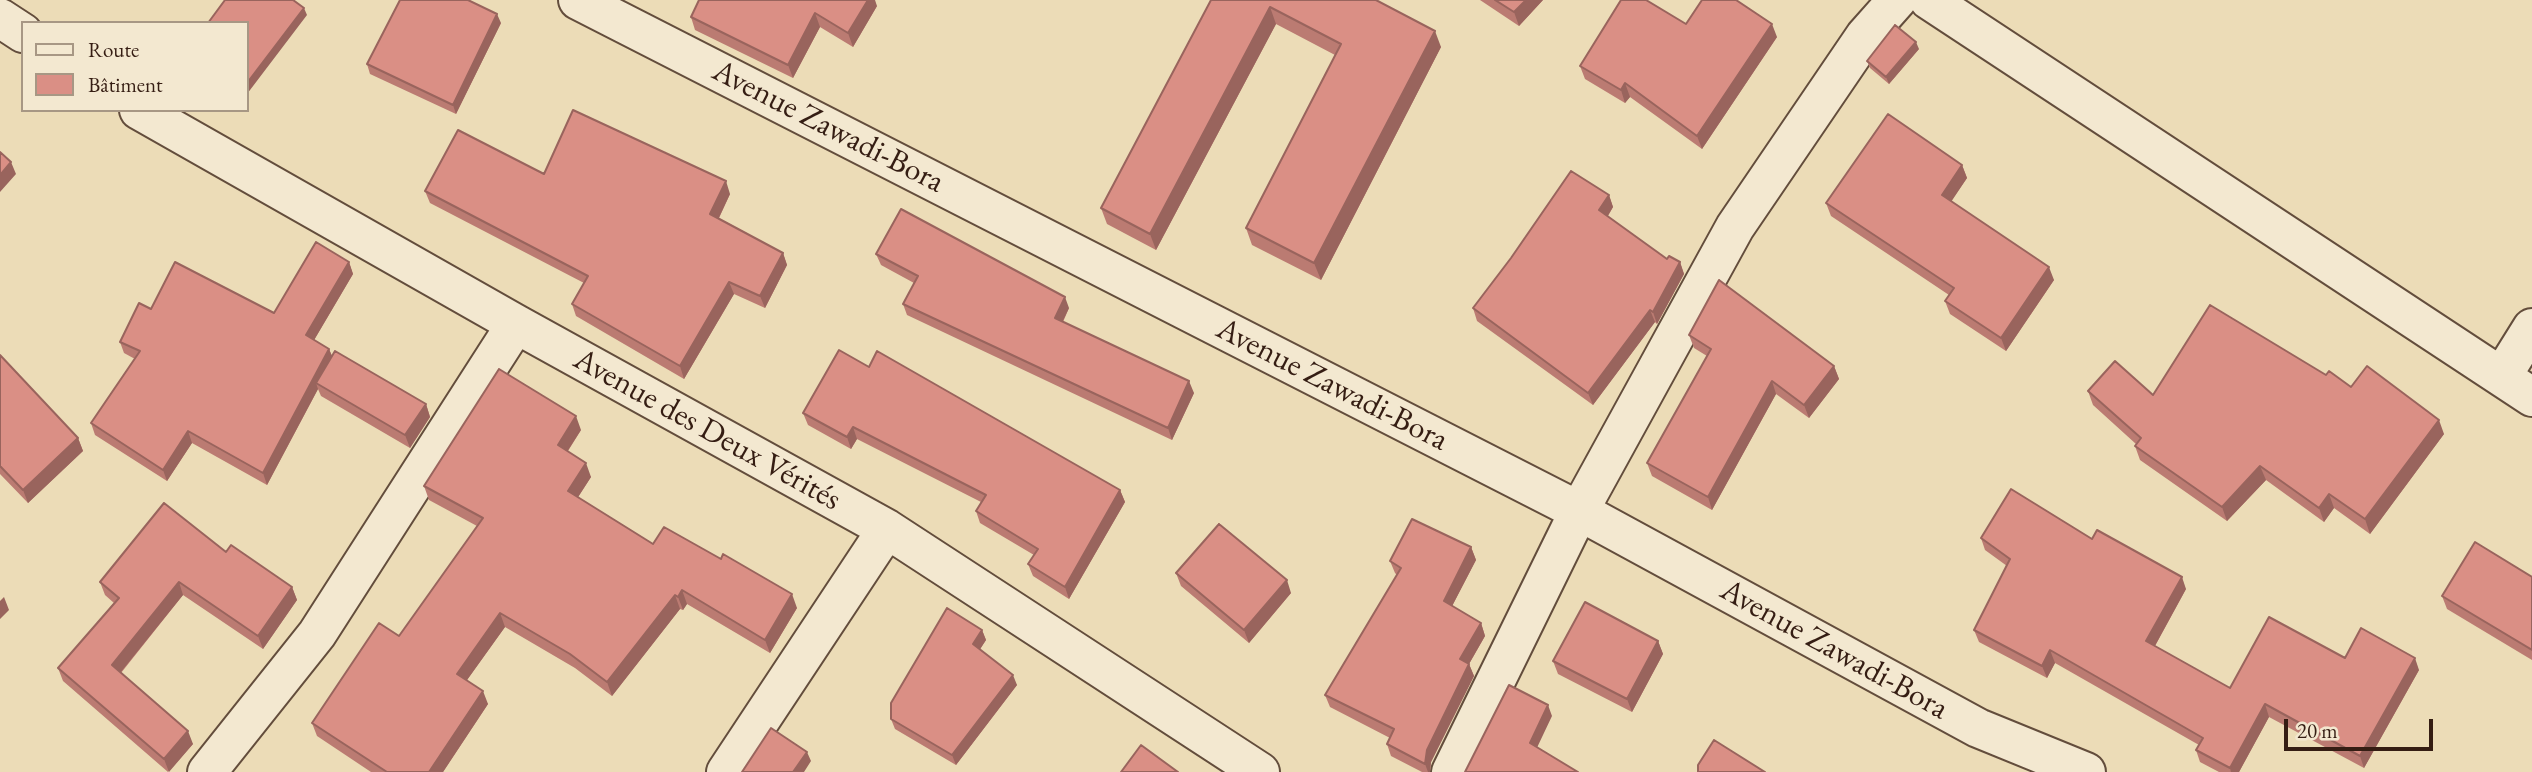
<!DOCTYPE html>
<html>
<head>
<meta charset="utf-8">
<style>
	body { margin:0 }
	#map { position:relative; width:2532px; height:772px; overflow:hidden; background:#ecdcb7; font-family:"EB Garamond",serif }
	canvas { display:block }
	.legend { position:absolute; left:21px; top:21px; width:228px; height:91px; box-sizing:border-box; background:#f3e8d0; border:2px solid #a79784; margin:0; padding:9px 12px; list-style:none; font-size:21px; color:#351d13 }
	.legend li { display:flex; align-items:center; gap:14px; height:35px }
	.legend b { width:35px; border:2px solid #a79784 }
	.scale { position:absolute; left:2284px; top:719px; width:149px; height:32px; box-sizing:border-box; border:4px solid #351d13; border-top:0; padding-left:9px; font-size:21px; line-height:24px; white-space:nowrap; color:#351d13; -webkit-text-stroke:5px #f3e8d0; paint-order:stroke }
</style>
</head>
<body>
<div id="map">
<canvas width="2532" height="772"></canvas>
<ul class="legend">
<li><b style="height:9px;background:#f3e8d0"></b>Route</li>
<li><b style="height:19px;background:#da8f85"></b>Bâtiment</li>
</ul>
<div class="scale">20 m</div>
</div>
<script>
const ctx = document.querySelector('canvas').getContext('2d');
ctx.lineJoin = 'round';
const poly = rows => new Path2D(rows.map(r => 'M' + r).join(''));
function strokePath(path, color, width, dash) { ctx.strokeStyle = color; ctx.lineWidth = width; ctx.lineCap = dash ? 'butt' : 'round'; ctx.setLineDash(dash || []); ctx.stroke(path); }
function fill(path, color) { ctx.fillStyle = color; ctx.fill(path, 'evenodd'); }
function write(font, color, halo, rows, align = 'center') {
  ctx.font = font + ' "EB Garamond",serif'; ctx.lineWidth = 5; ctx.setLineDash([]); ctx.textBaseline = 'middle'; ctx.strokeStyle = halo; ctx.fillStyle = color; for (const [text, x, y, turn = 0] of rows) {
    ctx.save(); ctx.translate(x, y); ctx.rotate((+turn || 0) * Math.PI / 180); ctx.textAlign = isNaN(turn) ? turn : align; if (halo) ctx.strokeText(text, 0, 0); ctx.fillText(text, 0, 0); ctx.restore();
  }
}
const street = poly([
	[578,0,1579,511,1978,728,2086,772],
	[1929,0,2532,397],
	[0,18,23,33],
	[139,110,516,324,887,529,1260,772],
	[2502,376,2532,328],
	[207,772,317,634,516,324],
	[726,772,887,529],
	[1451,772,1579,511,1735,227,1865,36,1897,0]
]);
const wall = poly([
	[1211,0,1376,0,1441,47,1321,280,1252,245,1246,228,1335,55,1276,24,1156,250,1107,224,1101,208],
	[1480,0,1543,0,1519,26],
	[877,6,853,47,820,27,793,78,695,30,691,17],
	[501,23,456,114,370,74,367,64],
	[1686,24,1777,37,1702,149,1630,97,1625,103,1585,79,1580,66],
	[1919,49,1889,84,1870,68,1867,61],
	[1962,165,1967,178,1951,201,2054,280,2006,351,1950,314,1945,301,1949,295,1831,216,1826,203],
	[544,174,730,194,719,218,783,253,787,265,765,308,734,294,684,379,576,316,572,304,584,283,430,203,425,191],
	[1609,195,1613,207,1608,216,1667,259,1680,262,1684,274,1657,324,1655,322,1593,405,1477,321,1473,308],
	[876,254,1069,308,1063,322,1194,393,1172,440,907,315,903,304,914,283,881,265],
	[349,262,353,274,314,340,329,349,332,356,426,404,430,417,410,448,321,396,318,389,267,485,192,443,167,481,95,435,91,423,135,359,124,353,120,342,274,313],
	[1689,335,1834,366,1839,379,1809,418,1776,394,1712,510,1652,476,1647,463,1707,356,1694,348],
	[0,355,78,438,83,451,28,503,0,474],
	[869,367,1120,490,1125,502,1069,599,1033,576,1028,564,1034,555,980,523,976,511,981,502,857,439,851,449,808,425,803,413],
	[2326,375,2444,434,2370,534,2334,508,2324,522,2266,480,2227,521,2140,460,2135,446,2136,444,2093,405,2088,391,2153,395],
	[581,430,568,451,591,477,578,497,653,544,797,608,770,653,687,604,683,610,680,609,612,696,575,668,505,627,467,680,488,704,443,772,371,772,317,736,312,723,399,636,477,526,429,500,424,486],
	[1981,538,2092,539,2186,589,2155,646,2230,688,2345,658,2419,670,2364,768,2269,717,2239,772,2219,772,2200,762,2196,750,2199,745,2055,663,2047,678,1979,642,1974,630,2007,566,1985,550],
	[1471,547,1476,560,1452,606,1481,623,1485,636,1469,664,1474,676,1431,762,1430,772,1422,772,1391,756,1387,744,1390,738,1330,707,1325,695,1397,575,1395,573,1390,561],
	[226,552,292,587,297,600,263,649,183,595,121,673,193,744,168,772,63,681,58,668,114,603,105,595,100,582],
	[1176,573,1291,593,1249,643,1181,586],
	[2532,577,2532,660,2447,609,2442,596],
	[982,630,986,640,980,649,1017,685,956,765,895,729,891,719],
	[1658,641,1663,654,1632,712,1558,674,1553,661]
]);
const shadedWall = poly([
	[868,0,875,0,877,6,853,47,848,33],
	[1526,0,1543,0,1519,26,1514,12],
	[1270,7,1276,24,1156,250,1150,234],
	[304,8,307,15,247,94,247,83],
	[815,13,820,27,793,78,788,65],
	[497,14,501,23,456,114,453,105],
	[1772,24,1777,37,1702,149,1697,136],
	[1435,31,1441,47,1321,280,1314,263],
	[1916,42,1919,49,1889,84,1886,77],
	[1625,83,1630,97,1625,103,1621,90],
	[11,162,16,174,0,192,0,175],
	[1962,165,1967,178,1947,208,1942,195],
	[726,181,730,194,715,226,710,214],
	[1609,195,1613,207,1604,222,1599,210],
	[783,253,787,265,765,308,760,296],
	[349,262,353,274,310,347,306,335],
	[1680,262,1684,274,1657,324,1653,312],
	[2049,267,2054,280,2006,351,2001,338],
	[729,282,734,294,684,379,680,366],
	[1065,297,1069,308,1059,329,1055,318],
	[1650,310,1655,322,1593,405,1588,393],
	[329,349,334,361,316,383,318,389,267,485,263,473],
	[1834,366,1839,379,1809,418,1804,405],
	[1189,381,1194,393,1172,440,1168,428],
	[1772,381,1776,394,1712,510,1708,497],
	[426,404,430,417,410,448,405,435],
	[576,416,581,430,563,458,558,445],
	[2439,420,2444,434,2370,534,2365,519],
	[853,427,857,439,851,449,847,437],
	[188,431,192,443,167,481,163,470],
	[78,438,83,451,28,503,23,490],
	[586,463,591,477,573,505,568,491],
	[2260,466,2266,480,2227,521,2222,507],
	[1120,490,1125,502,1069,599,1065,587],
	[2329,494,2334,508,2324,522,2319,508],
	[1471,547,1476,560,1448,614,1444,601],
	[2182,577,2186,589,2151,653,2146,641],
	[1287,580,1291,593,1249,643,1244,630],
	[179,582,183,595,116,678,112,665],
	[292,587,297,600,263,649,258,636],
	[682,590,687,604,683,610,678,597],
	[792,594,797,608,770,653,765,640],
	[675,595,680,609,612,696,607,682],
	[4,597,9,610,0,619,0,601],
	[500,613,505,627,462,687,457,674],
	[1481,623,1485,636,1469,664,1474,676,1431,762,1430,772,1428,772,1425,764,1427,750,1460,659],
	[982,630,986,640,977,654,973,644],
	[1658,641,1663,654,1632,712,1627,699],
	[2050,650,2055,663,2047,678,2042,666],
	[2415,658,2419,670,2364,768,2360,756],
	[1013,675,1017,685,956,765,952,755],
	[483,691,488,704,443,772,429,772],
	[2265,704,2269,717,2239,772,2231,772,2230,768],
	[1548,705,1552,716,1534,754,1530,743],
	[188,731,193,744,169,772,164,759],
	[807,752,811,761,804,772,793,772]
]);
const building = poly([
	[225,0,293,0,304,8,247,83,247,23,208,23,225,0],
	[400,0,468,0,497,14,453,105,367,64,400,0],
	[699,0,868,0,848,33,815,13,788,65,691,17,699,0],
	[1211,0,1376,0,1435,31,1314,263,1246,228,1341,44,1270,7,1150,234,1101,208,1211,0],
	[1495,0,1526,0,1514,12,1495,0],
	[1621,0,1646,0,1686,24,1702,0,1736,0,1772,24,1697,136,1625,83,1621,90,1580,66,1621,0],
	[1895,25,1916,42,1886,77,1867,61,1895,25],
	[573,110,726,181,710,214,783,253,760,296,729,282,680,366,572,304,588,276,425,191,458,130,544,174,573,110],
	[1888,114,1962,165,1942,195,2049,267,2001,338,1945,301,1954,288,1826,203,1888,114],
	[0,152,11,162,0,175,0,152],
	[1571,171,1609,195,1599,210,1667,259,1669,256,1680,262,1653,312,1650,310,1588,393,1473,308,1511,258,1571,171],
	[901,209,1065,297,1055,318,1189,381,1168,428,903,304,918,276,876,254,901,209],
	[316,242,349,262,306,335,329,349,263,473,188,431,163,470,91,423,140,351,120,342,139,303,151,309,175,262,274,313,316,242],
	[1719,280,1834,366,1804,405,1772,381,1708,497,1647,463,1711,349,1689,335,1719,280],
	[2210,305,2326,375,2329,371,2351,387,2367,366,2439,420,2365,519,2329,494,2319,508,2260,466,2222,507,2135,446,2141,438,2088,391,2115,361,2153,395,2210,305],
	[839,350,869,367,877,351,1120,490,1065,587,1028,564,1038,549,976,511,986,495,853,427,847,437,803,413,839,350],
	[335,351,426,404,405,435,316,383,335,351],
	[0,355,78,438,23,490,0,466,0,355],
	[499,369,576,416,558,445,586,463,568,491,653,544,664,527,721,559,723,554,792,594,765,640,682,590,678,597,675,595,607,682,570,654,500,613,457,674,483,691,429,772,387,772,312,723,379,623,399,636,483,518,424,486,499,369],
	[2011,489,2092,539,2097,530,2182,577,2146,641,2230,688,2269,617,2345,658,2361,628,2415,658,2360,756,2265,704,2230,768,2196,750,2203,738,2050,650,2042,666,1974,630,2010,559,1981,538,2011,489],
	[164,503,226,552,231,545,292,587,258,636,179,582,112,665,188,731,164,759,58,668,119,598,100,582,164,503],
	[1412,519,1471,547,1444,601,1481,623,1460,659,1469,664,1427,750,1425,764,1387,744,1394,729,1325,695,1401,568,1390,561,1412,519],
	[1219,524,1287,580,1244,630,1176,573,1219,524],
	[2475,542,2532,577,2532,650,2442,596,2475,542],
	[1585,602,1658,641,1627,699,1553,661,1585,602],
	[947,608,982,630,973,644,1013,675,952,755,891,719,891,703,947,608],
	[1509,685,1548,705,1530,743,1578,772,1465,772,1509,685],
	[771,728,807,752,793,772,742,772,771,728],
	[1714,740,1765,772,1698,772,1698,765,1714,740],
	[1141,745,1178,772,1121,772,1141,745]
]);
const streetNames = [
	["Avenue Zawadi-Bora",828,127,27],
	["Avenue Zawadi-Bora",1332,385,27],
	["Avenue des Deux Vérités",707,430,29],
	["Avenue Zawadi-Bora",1834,650,29]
];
strokePath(street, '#634d3c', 42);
strokePath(street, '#f3e8d0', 38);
fill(wall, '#bb7b72');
fill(shadedWall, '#99645d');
fill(building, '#da8f85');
strokePath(building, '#99645d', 2);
write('32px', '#351d13', '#f3e8d0', streetNames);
</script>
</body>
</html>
